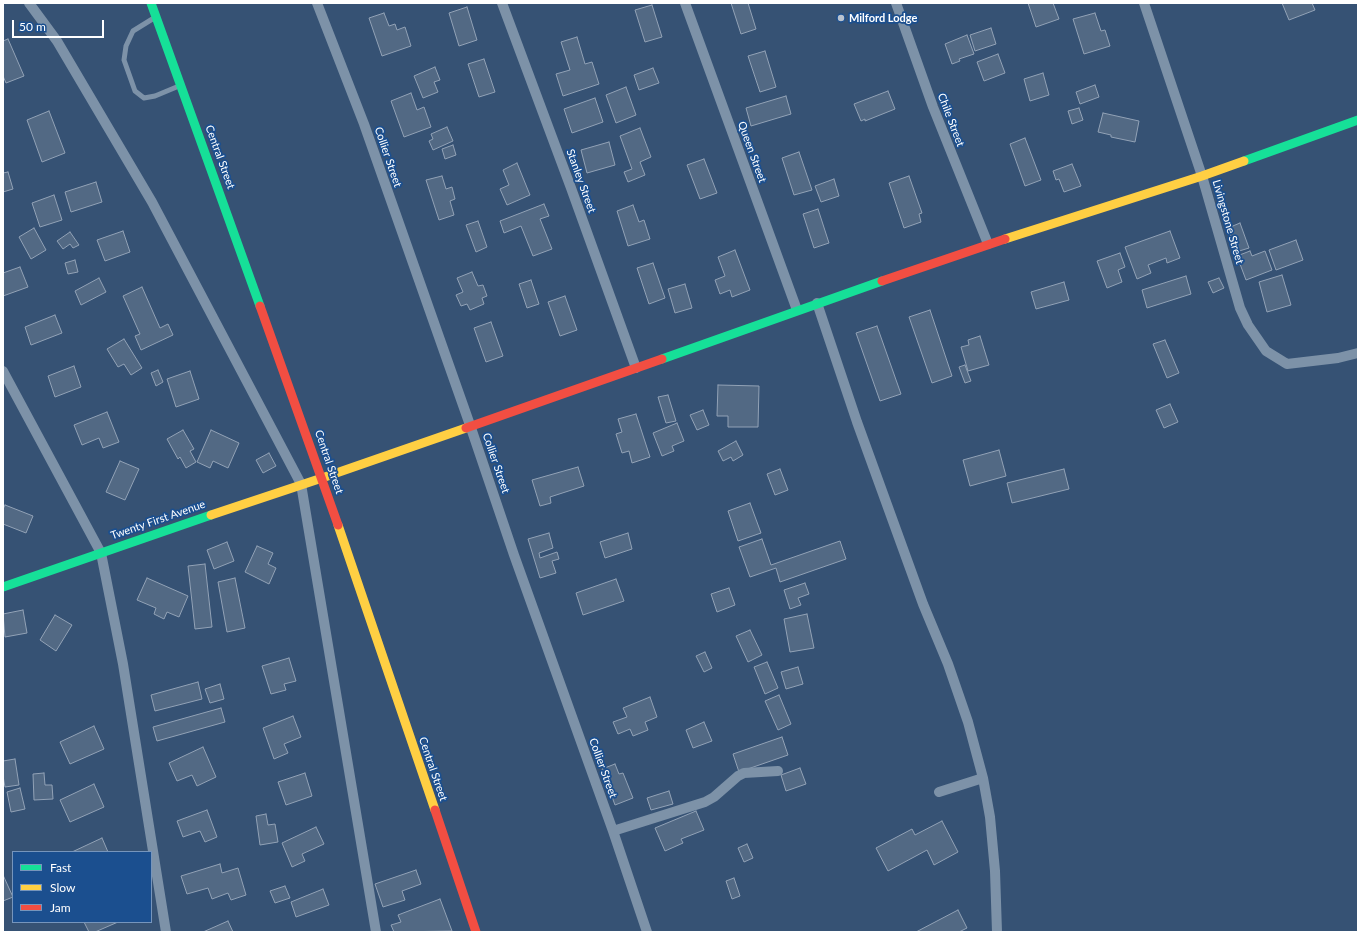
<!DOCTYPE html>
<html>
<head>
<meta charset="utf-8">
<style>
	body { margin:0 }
	#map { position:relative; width:1361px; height:935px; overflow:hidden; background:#365274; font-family:Lato,sans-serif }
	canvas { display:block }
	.frame { position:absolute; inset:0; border:4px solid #fff; pointer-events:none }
	.legend { position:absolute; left:12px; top:851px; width:140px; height:72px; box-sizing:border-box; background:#1b4f8f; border:1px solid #7695bc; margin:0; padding:5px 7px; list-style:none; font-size:12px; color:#fff }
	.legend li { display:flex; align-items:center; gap:8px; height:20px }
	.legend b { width:20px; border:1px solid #7695bc }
	.scale { position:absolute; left:12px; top:20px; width:92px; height:18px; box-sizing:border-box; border:2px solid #fff; border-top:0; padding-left:5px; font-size:12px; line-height:14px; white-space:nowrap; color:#fff; -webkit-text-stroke:3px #1b4f8f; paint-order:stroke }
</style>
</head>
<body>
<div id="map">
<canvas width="1361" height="935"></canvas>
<div class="frame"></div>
<ul class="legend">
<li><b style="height:5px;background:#16e098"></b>Fast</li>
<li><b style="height:5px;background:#ffcf43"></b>Slow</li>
<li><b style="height:5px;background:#f24e42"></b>Jam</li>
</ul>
<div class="scale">50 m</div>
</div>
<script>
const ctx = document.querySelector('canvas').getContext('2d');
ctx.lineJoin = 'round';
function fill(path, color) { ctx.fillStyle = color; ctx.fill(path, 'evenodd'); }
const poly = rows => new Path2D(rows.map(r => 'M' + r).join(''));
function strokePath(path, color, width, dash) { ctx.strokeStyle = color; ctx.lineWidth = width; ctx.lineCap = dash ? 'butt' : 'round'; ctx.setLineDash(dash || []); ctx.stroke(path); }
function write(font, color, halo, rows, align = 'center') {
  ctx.font = font + ' Lato,sans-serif'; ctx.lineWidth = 3.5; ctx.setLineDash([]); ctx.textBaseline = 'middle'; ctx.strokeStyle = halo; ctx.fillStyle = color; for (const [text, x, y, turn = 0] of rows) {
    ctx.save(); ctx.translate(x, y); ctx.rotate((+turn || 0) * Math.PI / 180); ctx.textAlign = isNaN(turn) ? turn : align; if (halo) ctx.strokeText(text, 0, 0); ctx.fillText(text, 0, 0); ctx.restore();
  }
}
const building = poly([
	[731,3,748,3,756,29,741,34,731,3],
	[1028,3,1053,3,1059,19,1036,27,1028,3],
	[1282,3,1312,3,1315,10,1289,20,1282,3],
	[652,5,662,37,645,42,635,10,652,5],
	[467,7,477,40,459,46,449,13,467,7],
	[384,13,389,26,395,24,397,30,405,27,411,46,382,56,369,18,384,13],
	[1095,13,1101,31,1105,30,1110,46,1084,54,1073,19,1095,13],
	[991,28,996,44,975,51,970,35,991,28],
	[967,35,974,54,959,59,960,61,952,64,945,44,967,35],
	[577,37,585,64,592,62,599,84,563,96,556,74,570,70,561,42,577,37],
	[8,39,24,76,6,83,3,76,3,41,8,39],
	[765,51,776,87,760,92,748,56,765,51],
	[998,54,1005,73,984,81,977,62,998,54],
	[484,59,495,92,479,97,468,64,484,59],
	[435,67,440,80,434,82,438,92,423,98,414,76,435,67],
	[653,68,659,83,639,90,634,75,653,68],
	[1043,73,1049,95,1030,101,1024,79,1043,73],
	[1095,85,1099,97,1080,104,1076,92,1095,85],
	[626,87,636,115,616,123,606,95,626,87],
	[888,91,895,109,865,121,865,119,861,121,854,104,888,91],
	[411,93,417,110,424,107,431,127,404,137,391,101,411,93],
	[786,96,791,114,751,126,746,108,786,96],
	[595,98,603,122,572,133,564,109,595,98],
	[1079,108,1083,120,1072,124,1068,111,1079,108],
	[49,111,65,153,42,162,27,120,49,111],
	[1103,113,1139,121,1135,142,1111,137,1111,135,1098,132,1103,113],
	[447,127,453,141,433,150,429,141,433,139,431,134,447,127],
	[640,128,651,157,640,162,645,175,628,182,624,172,632,169,620,136,640,128],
	[1025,138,1041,180,1025,186,1010,144,1025,138],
	[609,142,615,165,587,173,581,150,609,142],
	[453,145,456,155,445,159,442,149,453,145],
	[799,152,812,190,794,195,782,158,799,152],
	[704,159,717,193,700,199,687,165,704,159],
	[517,163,530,195,507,205,500,189,509,185,503,170,517,163],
	[1072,164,1081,186,1064,192,1059,179,1056,180,1053,171,1072,164],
	[8,172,13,189,3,192,3,173,8,172],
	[442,176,446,189,452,187,455,199,450,201,454,215,439,220,426,180,442,176],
	[909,176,922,213,919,214,921,222,904,228,889,183,909,176],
	[834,179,839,196,821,202,815,186,834,179],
	[96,182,102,202,71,212,65,192,96,182],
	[54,195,62,220,40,227,32,203,54,195],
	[544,204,549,216,540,219,552,249,533,256,521,226,504,233,500,221,544,204],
	[633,205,639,222,644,220,650,239,628,246,617,211,633,205],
	[818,209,829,243,814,248,803,214,818,209],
	[478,221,487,247,476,252,466,225,478,221],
	[1240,223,1249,248,1236,252,1228,228,1240,223],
	[34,228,46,250,31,259,19,237,34,228],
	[123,231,130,252,105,261,97,240,123,231],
	[1170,231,1180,258,1167,263,1166,258,1148,265,1151,273,1137,279,1125,247,1170,231],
	[70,232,79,245,73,248,70,244,63,249,57,241,70,232],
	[1296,240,1303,260,1276,270,1269,250,1296,240],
	[735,250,750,290,732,297,730,290,720,294,715,280,725,276,718,257,735,250],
	[1250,251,1252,256,1265,251,1272,270,1246,280,1237,256,1250,251],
	[1120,253,1125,267,1118,270,1122,282,1107,288,1097,261,1120,253],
	[75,260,78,272,68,274,65,263,75,260],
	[653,263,665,298,649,304,637,268,653,263],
	[20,267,28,287,3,296,3,273,20,267],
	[472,272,478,286,483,285,487,296,482,298,484,304,470,310,467,304,461,306,456,295,463,292,457,278,472,272],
	[1282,275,1291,305,1267,312,1259,282,1282,275],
	[1186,276,1191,294,1147,308,1142,290,1186,276],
	[99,278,106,292,81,305,75,291,99,278],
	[1219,278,1224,288,1213,293,1208,282,1219,278],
	[531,280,539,304,527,308,519,284,531,280],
	[1064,282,1069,300,1036,309,1031,292,1064,282],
	[685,284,692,308,675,313,668,289,685,284],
	[142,287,160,328,168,324,173,335,141,350,135,336,140,334,123,296,142,287],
	[565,296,577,330,560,336,548,302,565,296],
	[930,310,952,376,932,383,909,317,930,310],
	[55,315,62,333,31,345,25,327,55,315],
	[491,322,503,356,486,362,474,328,491,322],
	[877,326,901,394,880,401,856,333,877,326],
	[980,336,989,365,968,371,961,347,969,345,968,340,980,336],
	[124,339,142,368,131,375,124,364,118,367,107,349,124,339],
	[1165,340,1179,373,1167,378,1153,344,1165,340],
	[965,365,971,381,965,383,959,367,965,365],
	[74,366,81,387,55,397,48,376,74,366],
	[158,370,163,382,156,386,151,373,158,370],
	[190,371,199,399,176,407,167,379,190,371],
	[718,385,759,386,758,427,728,427,728,416,717,416,718,385],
	[668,395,676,421,666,423,658,397,668,395],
	[1170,404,1178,422,1164,428,1156,410,1170,404],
	[703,410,709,425,697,430,690,415,703,410],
	[107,412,119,442,103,448,99,438,82,445,74,425,107,412],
	[636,414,650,457,632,463,629,451,622,453,616,434,622,432,618,419,636,414],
	[677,423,684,441,672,446,674,451,662,456,653,433,677,423],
	[183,430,194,449,190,451,196,462,186,468,180,457,178,459,167,439,183,430],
	[211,430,239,443,228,468,213,461,210,468,197,462,211,430],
	[736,441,743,455,733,461,731,457,723,461,718,451,736,441],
	[999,450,1006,476,970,486,963,460,999,450],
	[269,453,276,466,263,473,256,460,269,453],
	[120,461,139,469,125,500,106,492,120,461],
	[578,467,584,486,550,497,551,503,540,506,532,480,578,467],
	[780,469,788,490,775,495,767,474,780,469],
	[1064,469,1069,489,1012,503,1007,483,1064,469],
	[750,503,761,533,738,541,728,511,750,503],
	[5,505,33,516,26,533,3,524,3,509,5,505],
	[549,533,553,548,539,553,540,558,557,552,559,559,552,561,556,573,540,578,528,539,549,533],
	[628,533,632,549,605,558,600,542,628,533],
	[762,539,771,565,840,541,846,559,780,582,776,568,750,577,739,547,762,539],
	[227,542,234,561,214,569,207,550,227,542],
	[257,546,273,553,268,564,276,568,269,584,245,572,257,546],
	[205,564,212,627,195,629,188,566,205,564],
	[147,578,188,596,179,617,167,612,164,619,154,614,156,608,137,600,147,578],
	[235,578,245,628,227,632,218,582,235,578],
	[616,579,624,601,583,615,576,593,616,579],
	[805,583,809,594,798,598,801,605,790,609,784,590,805,583],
	[729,588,735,605,717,612,711,594,729,588],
	[23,610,27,633,5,637,3,614,23,610],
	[807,614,814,648,790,652,784,619,807,614],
	[55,615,72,625,56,651,40,640,55,615],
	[750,630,762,655,748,662,736,636,750,630],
	[705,652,712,668,704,672,696,656,705,652],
	[289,658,296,681,284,684,286,690,271,694,262,666,289,658],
	[767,662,778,688,765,694,754,667,767,662],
	[798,667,803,684,786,689,781,672,798,667],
	[198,682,202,699,155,711,151,695,198,682],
	[220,684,224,699,210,703,205,689,220,684],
	[779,695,791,724,778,730,765,701,779,695],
	[650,697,657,717,645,722,648,730,633,736,630,729,618,734,613,722,627,717,623,708,650,697],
	[221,708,225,722,157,741,153,727,221,708],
	[293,716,301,737,284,744,288,753,274,759,263,728,293,716],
	[704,722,712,741,693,748,686,730,704,722],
	[94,726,104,749,70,764,60,742,94,726],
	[782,737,788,755,739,772,733,754,782,737],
	[203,747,216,777,197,786,192,775,177,781,169,763,203,747],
	[15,759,19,785,5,787,3,776,3,761,15,759],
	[615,764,619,774,623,773,633,798,615,805,602,769,615,764],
	[800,768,806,784,786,791,781,775,800,768],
	[44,773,45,785,52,785,53,799,34,800,33,774,44,773],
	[305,773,312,796,286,805,278,782,305,773],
	[94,784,104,807,70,822,60,800,94,784],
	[20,788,25,809,11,812,7,792,20,788],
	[669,791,673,804,651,810,647,798,669,791],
	[207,810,217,837,205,842,200,831,183,837,177,821,207,810],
	[696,811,704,830,681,839,683,843,665,851,655,828,696,811],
	[266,814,268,825,275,824,278,842,260,845,256,816,266,814],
	[942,821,958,852,934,865,927,850,888,871,876,848,912,829,915,835,942,821],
	[316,827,324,844,302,854,305,861,292,867,282,843,316,827],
	[102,838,108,852,72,852,102,838],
	[747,844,753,858,744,862,738,848,747,844],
	[220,864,222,873,238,868,246,895,231,900,228,893,212,899,208,888,187,894,181,876,220,864],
	[416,870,421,884,402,891,405,900,383,907,375,884,416,870],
	[3,875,13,897,3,901,3,875],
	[734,878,740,896,732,899,726,881,734,878],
	[285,886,290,898,275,903,270,891,285,886],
	[323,889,329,905,296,917,291,902,323,889],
	[440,899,452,931,394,932,391,925,401,922,398,915,440,899],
	[958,910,967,928,959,932,916,932,958,910],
	[228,921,233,932,203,932,228,921],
	[84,922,118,922,95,932,89,932,84,922]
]);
const lane = poly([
	[154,18,133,31,126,46,124,60,135,91,144,98,155,96,179,86]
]);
const street = poly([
	[29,3,57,41,152,202,301,484,376,932],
	[317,3,364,124,470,425,514,555,613,831,647,932],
	[502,3,571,188,636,368],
	[685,3,797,310],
	[896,3,933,107,988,244],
	[1144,3,1202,176,1240,308,1248,325,1266,351,1287,364,1338,358,1358,353],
	[817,303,857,422,923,604,948,664,968,722,983,778,939,792],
	[3,371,101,553,123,664,166,932],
	[983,778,990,817,995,871,997,932],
	[613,831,705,802,714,797,738,776,744,773,778,771]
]);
const fast = poly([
	[151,3,260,306],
	[1244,161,1358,120],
	[662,359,882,281],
	[3,587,211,515]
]);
const slow = poly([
	[1005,239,1202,176,1244,161],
	[211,515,322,478,466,428],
	[338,525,435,810]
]);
const jam = poly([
	[882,281,1005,239],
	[260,306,338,525],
	[466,428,662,359],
	[435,810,476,932]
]);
const markers = [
	[841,18,4,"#b9c2ce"]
];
const poiNames = [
	["Milford Lodge",849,18]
];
const streetNames = [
	["Chile Street",951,120,69],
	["Queen Street",752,152,70],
	["Central Street",220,157,70],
	["Collier Street",388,157,71],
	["Stanley Street",581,181,70],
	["Livingstone Street",1228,222,74],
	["Central Street",329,462,71],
	["Collier Street",496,463,71],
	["Twenty First Avenue",158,520,-19],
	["Collier Street",603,768,70],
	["Central Street",433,769,71]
];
fill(building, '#526984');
strokePath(building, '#92a2b6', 1);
strokePath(lane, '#7d92a8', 5);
strokePath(street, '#7d92a8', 10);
strokePath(fast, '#16e098', 9);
strokePath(slow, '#ffcf43', 9);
strokePath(jam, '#f24e42', 9);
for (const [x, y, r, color] of markers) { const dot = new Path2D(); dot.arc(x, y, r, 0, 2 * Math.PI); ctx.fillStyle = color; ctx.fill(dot); strokePath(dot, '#1b4f8f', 1.5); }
write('bold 11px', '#fff', '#1b4f8f', poiNames, 'left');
write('11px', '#fff', '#1b4f8f', streetNames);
</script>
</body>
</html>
